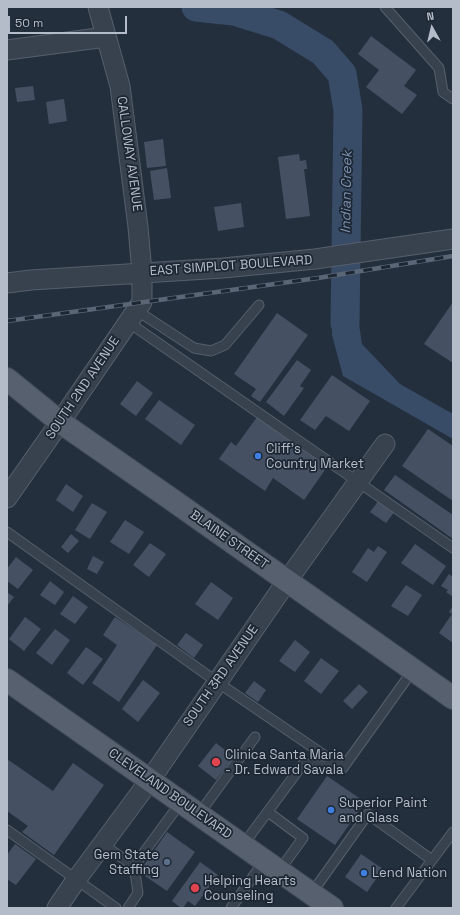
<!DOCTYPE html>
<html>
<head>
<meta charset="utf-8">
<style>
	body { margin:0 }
	#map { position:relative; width:460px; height:915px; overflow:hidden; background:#242f3e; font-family:"Space Grotesk",sans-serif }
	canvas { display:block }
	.frame { position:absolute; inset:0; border:8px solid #b4bcc9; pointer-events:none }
	.north { position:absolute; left:412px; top:8px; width:40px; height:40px; -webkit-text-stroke:3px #1d2633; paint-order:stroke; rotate:352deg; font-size:11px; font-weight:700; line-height:16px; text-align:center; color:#b4bcc9 }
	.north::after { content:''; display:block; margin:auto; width:14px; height:18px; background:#b4bcc9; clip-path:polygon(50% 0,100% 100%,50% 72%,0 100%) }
	.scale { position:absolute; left:8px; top:16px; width:119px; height:18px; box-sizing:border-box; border:2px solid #b4bcc9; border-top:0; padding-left:5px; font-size:12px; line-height:14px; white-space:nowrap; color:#b4bcc9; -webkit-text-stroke:3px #1d2633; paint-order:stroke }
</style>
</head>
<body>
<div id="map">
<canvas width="460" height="915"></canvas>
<div class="frame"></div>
<div class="north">N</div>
<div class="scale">50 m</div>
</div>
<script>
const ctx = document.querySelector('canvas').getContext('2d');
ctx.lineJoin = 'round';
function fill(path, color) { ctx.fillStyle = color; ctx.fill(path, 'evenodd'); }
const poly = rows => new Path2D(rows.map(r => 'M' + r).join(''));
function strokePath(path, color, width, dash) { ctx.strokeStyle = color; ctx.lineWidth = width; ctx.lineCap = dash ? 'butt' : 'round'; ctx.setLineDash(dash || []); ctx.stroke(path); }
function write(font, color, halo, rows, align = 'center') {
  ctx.font = font + ' "Space Grotesk",sans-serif'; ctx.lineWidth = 3.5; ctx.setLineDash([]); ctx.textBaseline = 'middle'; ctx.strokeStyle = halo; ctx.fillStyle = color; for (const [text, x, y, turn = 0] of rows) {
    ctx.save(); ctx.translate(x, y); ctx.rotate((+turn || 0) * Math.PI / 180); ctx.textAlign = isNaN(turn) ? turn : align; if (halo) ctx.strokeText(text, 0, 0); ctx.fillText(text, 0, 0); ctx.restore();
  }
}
const water = poly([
	[353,284,362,344,400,384,453,414,453,439,343,376,332,335,334,285]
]);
const river = poly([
	[196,7,234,11,279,25,323,52,342,74,348,110,345,323]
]);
const building = poly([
	[371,36,416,70,404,86,417,95,402,114,366,87,379,70,358,54],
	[33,86,35,100,17,102,15,88],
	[64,99,67,121,49,124,46,102],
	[163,139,166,166,147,168,144,142],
	[299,154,300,161,306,160,307,169,304,169,310,216,286,219,278,157],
	[167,168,171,198,154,200,150,171],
	[241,203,244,227,218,231,214,207],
	[453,302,453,363,424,344],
	[277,313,308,335,260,402,251,396,256,389,234,374],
	[297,360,311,370,300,386,304,388,284,416,266,402],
	[332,375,370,401,349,431,326,416,315,430,300,420],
	[137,381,153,393,136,416,120,404],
	[159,400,195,425,181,445,145,419],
	[257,417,327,467,304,500,273,478,265,491,219,459,231,442,236,446],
	[428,429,453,446,453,501,402,466],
	[395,475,453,515,453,539,384,490],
	[66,484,83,496,73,512,56,500],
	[379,500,395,511,386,523,370,512],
	[92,503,107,512,90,539,75,530],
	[125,520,144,532,129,554,110,542],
	[71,534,79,541,68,553,61,547],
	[150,543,166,554,149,577,133,565],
	[415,544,446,566,433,585,401,563],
	[378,546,387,552,367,582,352,572,368,548,374,552],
	[93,556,104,562,97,574,87,569],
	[16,557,33,570,18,589,7,581,7,569],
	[449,574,453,577,453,597,446,592,448,590,441,586],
	[50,581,64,592,55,605,40,595],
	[211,582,233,598,218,620,195,604],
	[406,585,422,595,408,616,391,606],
	[7,592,14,597,7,606],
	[73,596,88,607,75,624,60,614],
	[453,606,453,643,439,633,452,614,449,612],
	[25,617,41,629,24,651,9,639],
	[115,617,157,645,119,702,92,683,117,645,103,635],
	[55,629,70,640,52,665,36,653],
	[186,633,203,645,194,658,177,645],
	[295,640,310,652,295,672,279,661],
	[86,647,103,659,83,685,67,673],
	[321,658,339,671,321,694,304,681],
	[143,680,160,693,138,722,122,709],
	[254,681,266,690,258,702,245,693],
	[359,684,368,692,352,709,343,701],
	[216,743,234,757,216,780,198,766],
	[7,759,53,791,73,763,104,785,54,855,22,832,28,826,7,811],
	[327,776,365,802,335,845,297,819],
	[167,832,195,852,167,891,139,872],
	[15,844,36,859,16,885,7,879,7,855],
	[361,854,383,869,367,892,345,877],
	[200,862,218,875,195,906,188,901,183,908,181,908,172,901]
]);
const lane = poly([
	[385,7,439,68,443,92,453,99],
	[136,310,194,348,211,351,225,345,259,305],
	[128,322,453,548],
	[7,532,217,682,343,768,413,670],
	[268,812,303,838,279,871],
	[199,814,255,737],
	[7,830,116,908],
	[102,844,134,866],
	[243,845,303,764,342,768],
	[311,894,368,814,432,860],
	[128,908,138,893,134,866,181,802],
	[231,908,264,861],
	[396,908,453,832]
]);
const street = poly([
	[7,50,106,37],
	[7,283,31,280,223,268,315,259,453,239],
	[7,498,60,422,142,302,142,273,138,227,120,86,98,7],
	[57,908,76,880,150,780,287,581,385,444]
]);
const primary = poly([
	[7,379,60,422,171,499,453,698],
	[7,680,332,908]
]);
const rail = poly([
	[7,321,318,278,453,256]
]);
const markers = [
	[258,456,4,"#3f7fe0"],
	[216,762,5,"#e0444e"],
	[331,810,4,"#3f7fe0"],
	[167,862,4,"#5c6f8a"],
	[364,873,4,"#3f7fe0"],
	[195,888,5,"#e0444e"]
];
const streetNames = [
	["CALLOWAY AVENUE",129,154,82],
	["EAST SIMPLOT BOULEVARD",231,266,-4],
	["SOUTH 2ND AVENUE",83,388,-56],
	["BLAINE STREET",229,540,35],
	["SOUTH 3RD AVENUE",221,676,-55],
	["CLEVELAND BOULEVARD",170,794,35]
];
const poiNames = [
	["Cliff's",266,449],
	["Country Market",266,464],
	["Clinica Santa Maria",225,755],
	["- Dr. Edward Savala",225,770],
	["Superior Paint",339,803],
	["and Glass",339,818],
	["Gem State",159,855,"right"],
	["Staffing",159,870,"right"],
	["Lend Nation",372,873],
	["Helping Hearts",204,881],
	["Counseling",204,896]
];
const waterNames = [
	["Indian Creek",347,192,-89]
];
fill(water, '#394c67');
strokePath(river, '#394c67', 29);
fill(building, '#455162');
strokePath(lane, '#565f6c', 11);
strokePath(street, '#565f6c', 21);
strokePath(primary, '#414a57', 24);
strokePath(lane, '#38414e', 9);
strokePath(street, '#38414e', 19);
strokePath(primary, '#56606e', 22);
strokePath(rail, '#5a6575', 4.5);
strokePath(rail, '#1d2633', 3, [9]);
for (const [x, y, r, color] of markers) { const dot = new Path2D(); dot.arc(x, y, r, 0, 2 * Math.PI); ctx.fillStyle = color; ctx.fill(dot); strokePath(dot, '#1d2633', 1.5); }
write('13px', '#b4bcc9', '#1d2633', streetNames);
write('13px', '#b4bcc9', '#1d2633', poiNames, 'left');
write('italic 14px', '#7c92b1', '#1d2633', waterNames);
</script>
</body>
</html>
